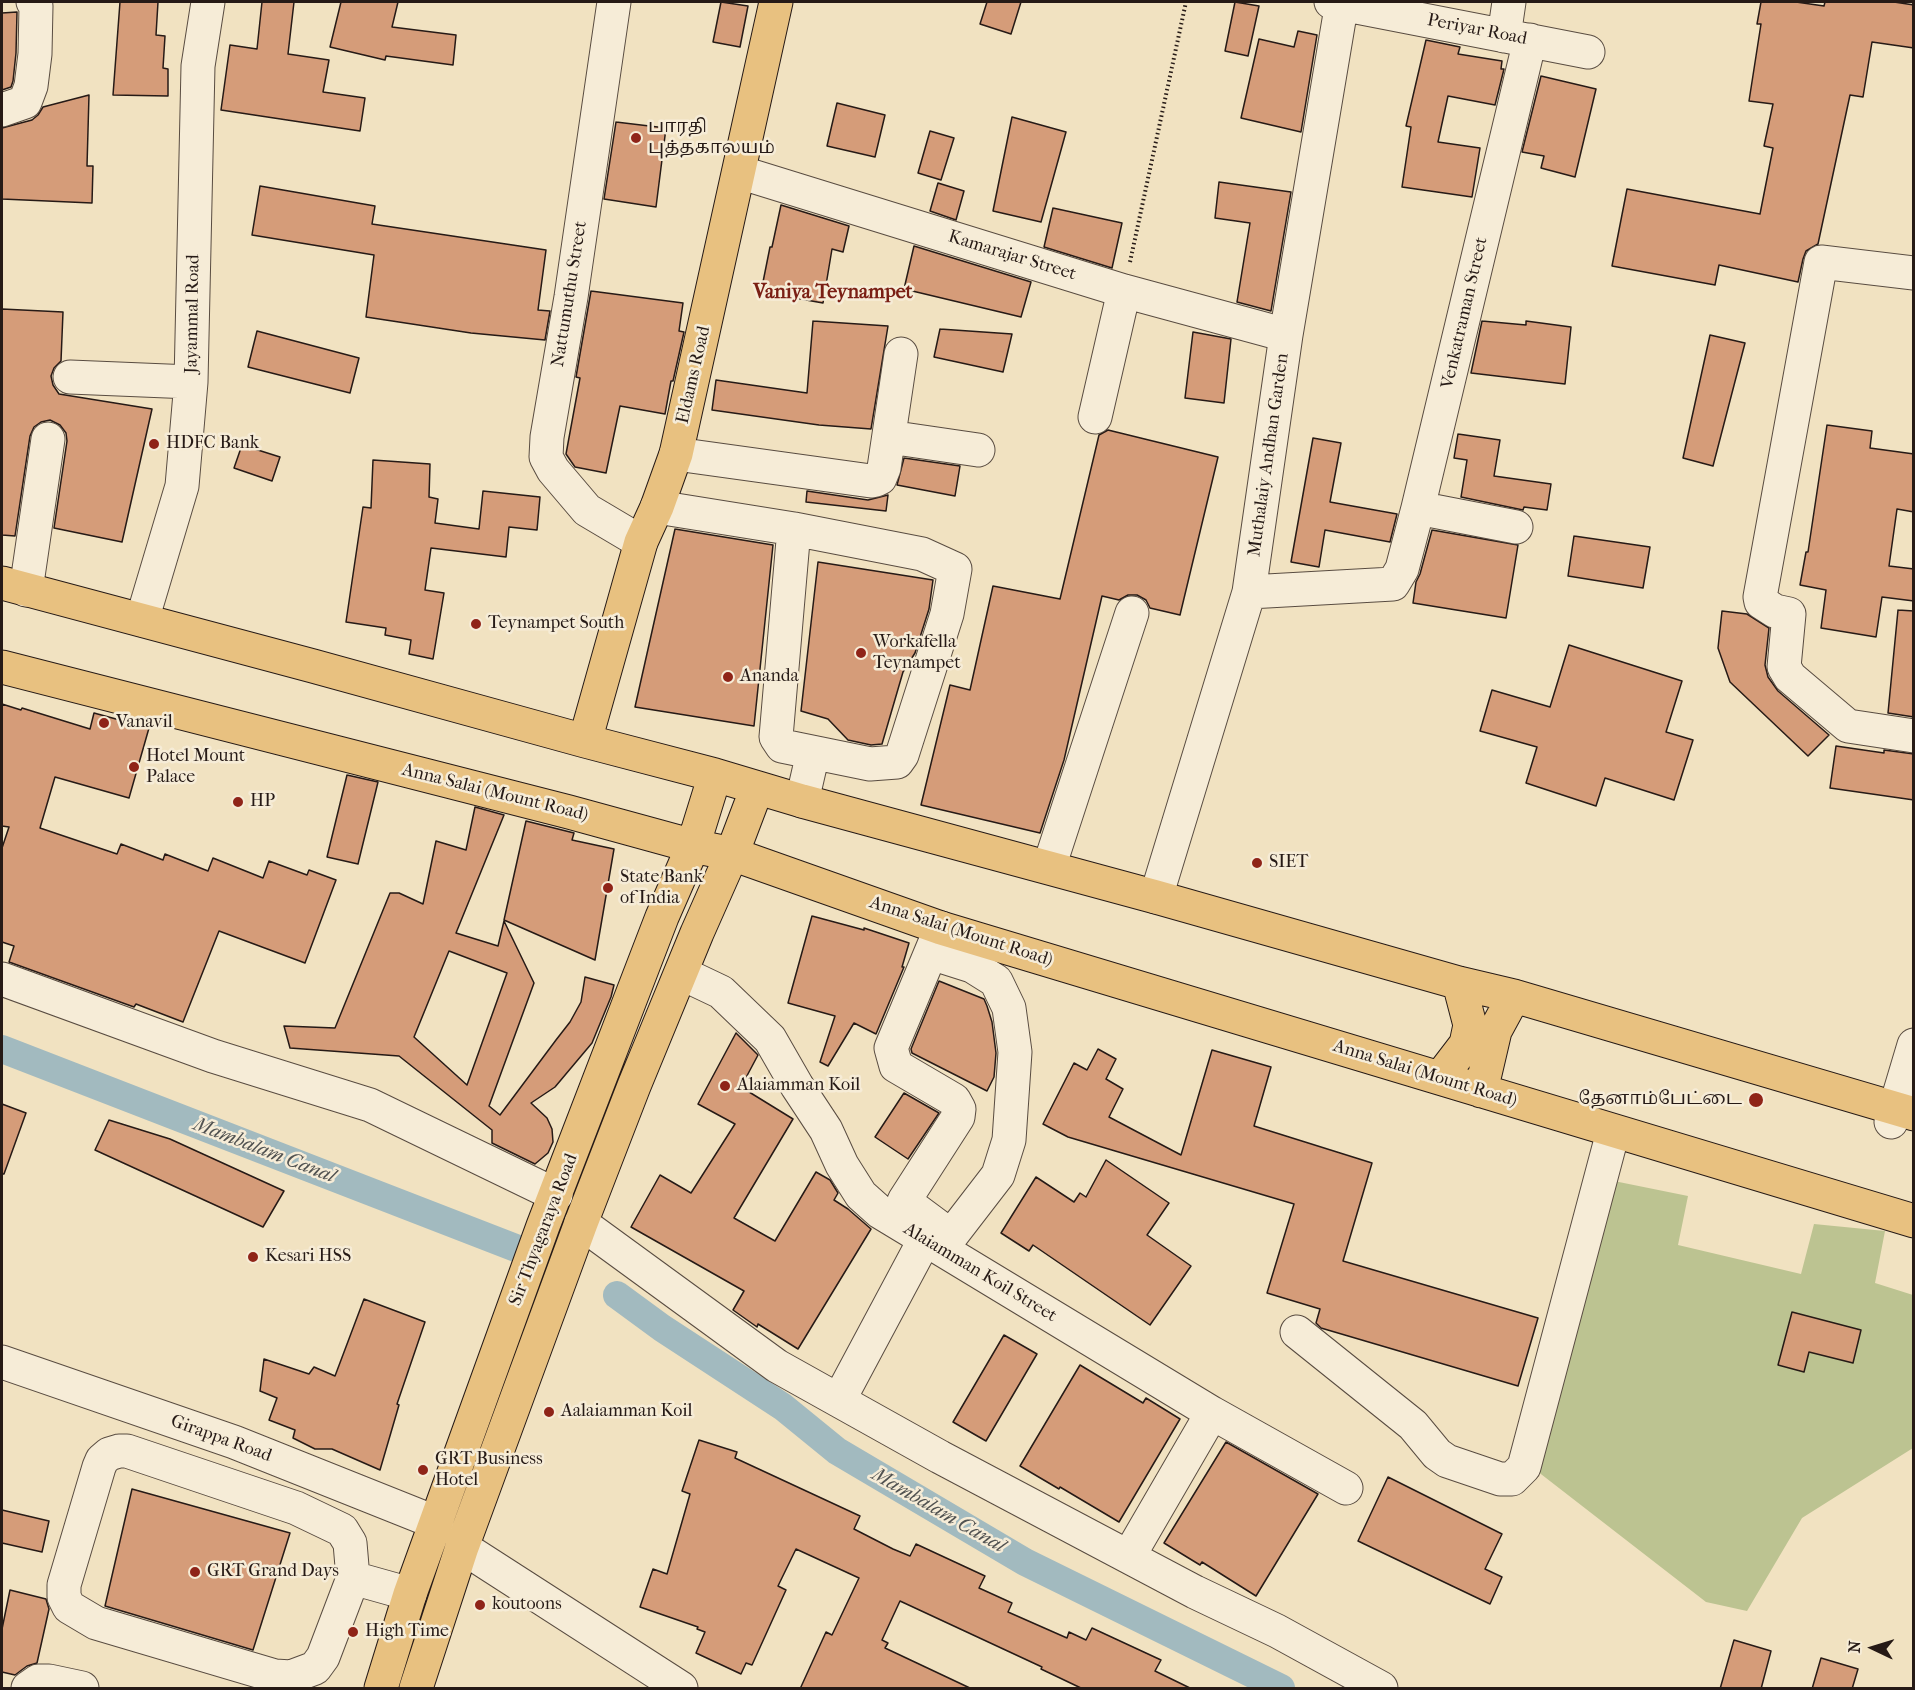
<!DOCTYPE html>
<html>
<head>
<meta charset="utf-8">
<style>
	body { margin:0 }
	#map { position:relative; width:1915px; height:1690px; overflow:hidden; background:#f1e2c1; font-family:"IM FELL French Canon",serif }
	canvas { display:block }
	.frame { position:absolute; inset:0; border:3px solid #261a16; pointer-events:none }
	.north { position:absolute; left:1843px; top:1618px; width:60px; height:60px; -webkit-text-stroke:4px #f6ecd7; paint-order:stroke; rotate:274deg; font-size:16px; font-weight:700; line-height:24px; text-align:center; color:#261a16 }
	.north::after { content:''; display:block; margin:auto; width:21px; height:27px; background:#261a16; clip-path:polygon(50% 0,100% 100%,50% 72%,0 100%) }
</style>
</head>
<body>
<div id="map">
<canvas width="1915" height="1690"></canvas>
<div class="frame"></div>
<div class="north">N</div>
</div>
<script>
const ctx = document.querySelector('canvas').getContext('2d');
ctx.lineJoin = 'round';
function fill(path, color) { ctx.fillStyle = color; ctx.fill(path, 'evenodd'); }
const poly = rows => new Path2D(rows.map(r => 'M' + r).join(''));
function strokePath(path, color, width, dash) { ctx.strokeStyle = color; ctx.lineWidth = width; ctx.lineCap = dash ? 'butt' : 'round'; ctx.setLineDash(dash || []); ctx.stroke(path); }
function write(font, color, halo, rows, align = 'center') {
  ctx.font = font + ' "IM FELL French Canon","Noto Serif Tamil",serif'; ctx.lineWidth = 5; ctx.setLineDash([]); ctx.textBaseline = 'middle'; ctx.strokeStyle = halo; ctx.fillStyle = color; for (const [text, x, y, turn = 0] of rows) {
    ctx.save(); ctx.translate(x, y); ctx.rotate((+turn || 0) * Math.PI / 180); ctx.textAlign = isNaN(turn) ? turn : align; if (halo) ctx.strokeText(text, 0, 0); ctx.fillText(text, 0, 0); ctx.restore();
  }
}
const green = poly([
	[1609,1180,1688,1196,1678,1245,1801,1274,1814,1224,1885,1231,1875,1283,1913,1295,1913,1448,1802,1518,1747,1611,1706,1602,1537,1471]
]);
const canal = poly([
	[2,1049,526,1252],
	[617,1295,662,1328,783,1407,837,1451,1025,1562,1281,1688]
]);
const building = poly([
	[120,2,158,2,156,35,165,36,163,68,168,69,168,96,113,95,120,2],
	[262,2,294,2,288,54,329,60,323,92,365,98,360,131,221,110,230,45,257,49,262,2],
	[341,2,398,2,392,27,456,35,453,65,386,56,385,60,330,47,341,2],
	[721,2,748,6,740,47,713,42,721,2],
	[987,2,1021,2,1011,34,980,24,987,2],
	[1235,2,1259,6,1248,56,1225,51,1235,2],
	[1761,2,1796,2,1824,6,1825,2,1894,2,1914,5,1914,48,1872,42,1863,97,1850,95,1818,244,1806,251,1803,259,1798,282,1719,265,1715,285,1612,266,1627,189,1760,214,1773,148,1764,146,1773,104,1749,101,1761,24,1757,24,1761,2],
	[17,12,16,53,13,81,11,87,2,90,2,13,17,12],
	[1298,31,1317,35,1301,132,1241,118,1259,39,1294,47,1298,31],
	[1426,40,1460,47,1458,54,1502,61,1501,69,1504,69,1495,105,1448,96,1438,142,1480,148,1472,197,1402,187,1411,127,1406,126,1426,40],
	[1541,76,1596,89,1575,177,1541,168,1544,156,1522,152,1541,76],
	[89,95,87,166,93,166,92,203,2,199,2,128,32,120,38,115,43,107,89,95],
	[837,103,885,115,875,157,827,146,837,103],
	[1012,117,1066,132,1041,222,993,211,1012,117],
	[616,122,666,128,656,207,604,199,616,122],
	[930,131,954,138,941,180,918,173,930,131],
	[1219,182,1291,192,1271,311,1237,302,1250,223,1215,218,1219,182],
	[938,183,964,191,956,220,930,211,938,183],
	[260,186,375,206,372,224,546,250,538,310,550,311,545,340,471,333,366,317,374,255,252,235,260,186],
	[781,205,849,226,843,252,832,249,823,303,761,292,770,247,772,247,781,205],
	[1053,208,1122,223,1112,268,1044,247,1053,208],
	[914,246,1031,282,1021,317,904,289,914,246],
	[591,291,683,303,679,331,684,332,673,381,671,381,665,414,620,406,606,473,575,467,566,454,580,378,576,377,591,291],
	[2,309,63,312,61,361,54,368,51,376,53,385,59,394,152,409,122,542,54,528,67,441,66,433,60,425,50,420,41,422,34,427,30,436,15,536,2,535,2,309],
	[813,321,888,326,871,429,819,425,712,410,716,380,807,393,813,321],
	[1482,321,1526,325,1526,321,1571,327,1565,384,1471,373,1482,321],
	[940,329,1012,334,1003,372,934,357,940,329],
	[257,331,359,358,350,393,248,367,257,331],
	[1193,332,1231,339,1224,403,1185,398,1193,332],
	[1710,335,1745,343,1713,466,1683,458,1710,335],
	[1827,425,1872,431,1870,448,1914,454,1914,512,1897,509,1889,566,1914,569,1914,601,1882,597,1876,637,1821,628,1826,590,1800,585,1806,552,1808,552,1827,425],
	[1108,430,1218,457,1180,615,1150,608,1146,600,1137,595,1128,595,1119,600,1102,596,1064,760,1040,833,921,805,950,685,970,690,993,586,1060,599,1099,435,1108,430],
	[1458,434,1500,440,1494,476,1551,484,1547,510,1524,507,1523,510,1461,497,1467,460,1454,458,1458,434],
	[1313,438,1341,443,1330,502,1397,514,1390,542,1325,530,1319,567,1291,562,1313,438],
	[242,445,280,457,272,481,234,468,242,445],
	[904,458,960,466,955,496,897,485,904,458],
	[373,460,430,464,429,497,438,499,435,523,479,529,483,491,540,497,537,530,509,527,506,557,431,548,425,590,444,593,433,659,409,654,411,640,385,635,386,628,346,622,363,507,371,508,373,460],
	[807,491,868,500,888,495,886,511,806,502,807,491],
	[675,529,773,545,754,726,635,707,675,529],
	[1432,530,1518,545,1506,618,1413,603,1416,582,1420,574,1432,530],
	[1574,536,1650,547,1643,588,1568,576,1574,536],
	[818,562,933,580,929,609,915,653,903,672,882,744,871,745,848,740,828,719,801,711,818,562],
	[1898,610,1914,611,1914,717,1888,713,1898,610],
	[1722,611,1747,614,1769,628,1765,665,1768,677,1778,691,1829,735,1808,756,1730,682,1718,648,1722,611],
	[1569,645,1682,681,1666,732,1693,740,1674,800,1605,778,1596,806,1526,783,1537,747,1480,731,1492,690,1550,707,1569,645],
	[2,704,21,710,22,708,90,729,94,713,149,728,129,798,55,777,40,828,117,854,121,844,163,860,165,854,208,871,213,858,263,878,269,861,307,875,309,870,336,880,305,963,219,931,183,1022,136,1004,134,1007,9,962,14,946,2,942,2,848,9,827,2,826,2,704],
	[1836,746,1884,753,1884,750,1914,754,1914,800,1830,788,1836,746],
	[347,775,378,782,358,864,327,857,347,775],
	[475,807,504,815,456,933,498,946,504,921,534,983,489,1106,500,1115,556,1040,570,1022,581,1002,585,977,614,985,611,997,592,1043,555,1087,531,1103,547,1118,552,1129,553,1142,548,1153,535,1164,492,1143,492,1130,399,1056,290,1048,284,1026,335,1028,390,893,399,893,423,904,436,841,466,850,475,807],
	[449,951,507,973,467,1085,414,1037,449,951],
	[526,821,574,833,572,840,614,849,595,960,504,920,526,821],
	[812,916,864,930,864,928,909,943,902,967,904,967,876,1034,854,1023,828,1066,820,1062,835,1016,788,1003,812,916],
	[939,981,984,999,987,1006,992,1022,996,1053,994,1077,987,1091,912,1053,911,1049,939,981],
	[736,1033,758,1055,741,1087,793,1119,734,1218,775,1241,816,1172,830,1180,838,1193,834,1200,848,1209,871,1229,798,1349,758,1324,757,1327,733,1310,744,1291,631,1227,660,1175,691,1193,735,1124,698,1104,736,1033],
	[1098,1049,1116,1059,1106,1079,1123,1089,1109,1117,1181,1155,1212,1050,1271,1067,1254,1126,1372,1163,1343,1261,1538,1318,1518,1386,1321,1328,1316,1323,1320,1309,1267,1293,1294,1204,1068,1137,1043,1124,1074,1063,1087,1070,1098,1049],
	[904,1093,939,1113,908,1159,875,1137,904,1093],
	[2,1104,26,1113,4,1174,2,1174,2,1104],
	[109,1120,170,1139,284,1191,263,1227,95,1150,109,1120],
	[1106,1160,1169,1203,1147,1235,1191,1266,1150,1325,1033,1245,1029,1251,1001,1233,1036,1177,1074,1202,1080,1193,1086,1197,1106,1160],
	[364,1299,425,1322,397,1404,399,1405,380,1470,332,1449,315,1449,293,1438,295,1430,269,1420,277,1398,260,1391,264,1359,309,1374,314,1367,335,1376,364,1299],
	[1792,1312,1861,1330,1853,1363,1809,1352,1804,1372,1778,1365,1792,1312],
	[1004,1335,1037,1354,986,1441,953,1422,1004,1335],
	[1080,1365,1143,1403,1146,1398,1180,1419,1119,1522,1060,1487,1059,1489,1020,1466,1080,1365],
	[699,1440,737,1452,735,1458,860,1516,854,1529,893,1549,910,1556,916,1544,985,1576,979,1588,1012,1603,1008,1612,1067,1638,1069,1632,1086,1640,1092,1628,1161,1660,1155,1671,1192,1689,1083,1689,1041,1669,1042,1667,900,1601,882,1640,888,1643,885,1648,972,1689,800,1689,826,1632,832,1635,859,1578,796,1549,778,1586,786,1590,752,1665,746,1663,741,1674,696,1653,705,1632,697,1629,698,1627,640,1607,653,1569,667,1574,690,1494,682,1491,699,1440],
	[1226,1442,1318,1494,1256,1596,1202,1562,1200,1565,1164,1543,1226,1442],
	[1388,1477,1502,1534,1485,1569,1502,1577,1490,1604,1358,1541,1388,1477],
	[132,1489,290,1533,253,1650,105,1606,132,1489],
	[2,1510,49,1521,42,1552,2,1543,2,1510],
	[10,1590,46,1599,49,1609,37,1663,27,1666,15,1675,2,1672,2,1629,10,1590],
	[1734,1640,1771,1651,1761,1689,1720,1689,1734,1640],
	[1821,1658,1858,1669,1852,1689,1812,1689,1821,1658]
]);
const path = poly([
	[1130,262,1186,2]
]);
const minor = poly([
	[614,2,571,297,547,437,546,457,553,470,587,510,641,542],
	[1331,2,1588,52],
	[1504,36,1509,2],
	[2,110,25,102,31,86,35,54,36,6,33,2],
	[739,172,1124,291,1286,335],
	[1914,273,1821,262,1760,597,1761,602,1775,611,1789,614,1784,667,1790,677,1848,726,1914,736],
	[70,377,191,382],
	[1095,417,1124,291],
	[889,437,978,450],
	[676,454,871,481,876,480,880,478,884,468,901,354],
	[657,507,794,529,922,554,955,569,947,614,902,755,897,762,870,764,782,746,776,737,794,529],
	[1418,508,1516,527],
	[26,590,48,439],
	[1249,592,1393,584,1402,569,1418,508,1530,40],
	[142,620,182,486,191,382,198,66,208,2],
	[802,801,813,753],
	[1049,867,1132,613],
	[1156,897,1249,592,1286,335,1342,2],
	[931,953,972,966,996,981,1009,1008,1015,1052,1009,1140,998,1175,951,1236,904,1201,958,1117,959,1109,954,1100,896,1066,891,1048,941,928],
	[681,973,721,992,770,1039,797,1086,826,1130,842,1165,861,1195,880,1212,1212,1413,1129,1556],
	[2,979,213,1056,370,1105,556,1195],
	[1891,1122,1914,1045],
	[581,1223,777,1366,940,1457,1195,1592,1277,1631,1381,1688],
	[1297,1332,1413,1425,1437,1454,1447,1461,1500,1479,1512,1479,1524,1467,1613,1132],
	[2,1362,234,1442,437,1523],
	[839,1400,925,1239],
	[1212,1413,1346,1488],
	[119,1451,127,1451,296,1508,342,1530,350,1543,353,1578,323,1657,315,1668,291,1677,275,1676,96,1623,69,1607,64,1597,64,1585,99,1467,102,1460,109,1454,119,1451],
	[462,1547,681,1688],
	[353,1578,410,1594],
	[28,1688,38,1681,49,1681,82,1688]
]);
const major = poly([
	[2,583,313,666,585,741,715,775,802,801,1156,897,1459,983,1514,996,1914,1114],
	[2,667,569,812,693,846,732,854,941,928,1914,1221],
	[585,741,641,542,657,507,676,454,776,2],
	[1440,1078,1466,1044,1470,1025,1459,983],
	[1481,1091,1495,1031,1514,996],
	[381,1688,410,1594,543,1226,662,917,693,846,715,775],
	[416,1688,462,1547,581,1223,634,1086,697,933,732,854,757,788]
]);
const markers = [
	[636,138,6,"#8f2418"],
	[154,444,6,"#8f2418"],
	[476,624,6,"#8f2418"],
	[861,653,6,"#8f2418"],
	[728,677,6,"#8f2418"],
	[104,723,6,"#8f2418"],
	[134,767,6,"#8f2418"],
	[238,802,6,"#8f2418"],
	[1257,863,6,"#8f2418"],
	[608,888,6,"#8f2418"],
	[725,1086,6,"#8f2418"],
	[1756,1100,8,"#8f2418"],
	[253,1257,6,"#8f2418"],
	[549,1412,6,"#8f2418"],
	[423,1470,6,"#8f2418"],
	[195,1572,6,"#8f2418"],
	[480,1605,6,"#8f2418"],
	[353,1632,6,"#8f2418"]
];
const streetNames = [
	["Periyar Road",1477,30,11],
	["Kamarajar Street",1012,256,17],
	["Nattumuthu Street",570,294,-81],
	["Venkatraman Street",1465,313,-77],
	["Jayammal Road",193,314,-89],
	["Eldams Road",694,375,-77],
	["Muthalaiy Andhan Garden",1269,455,-82],
	["Anna Salai (Mount Road)",495,793,14],
	["Anna Salai (Mount Road)",961,932,18],
	["Anna Salai (Mount Road)",1425,1074,17],
	["Sir Thyagaraya Road",544,1230,-69],
	["Alaiamman Koil Street",980,1273,31],
	["Girappa Road",221,1439,20]
];
const poiNames = [
	["பாரதி",648,128],
	["புத்தகாலயம்",648,149],
	["HDFC Bank",166,444],
	["Teynampet South",488,624],
	["Workafella",873,643],
	["Teynampet",873,664],
	["Ananda",740,677],
	["Vanavil",116,723],
	["Hotel Mount",146,757],
	["Palace",146,778],
	["HP",250,802],
	["SIET",1269,863],
	["State Bank",620,878],
	["of India",620,899],
	["Alaiamman Koil",737,1086],
	["தேனாம்பேட்டை",1742,1100,"right"],
	["Kesari HSS",265,1257],
	["Aalaiamman Koil",561,1412],
	["GRT Business",435,1460],
	["Hotel",435,1481],
	["GRT Grand Days",207,1572],
	["koutoons",492,1605],
	["High Time",365,1632]
];
const neighbourhoodNames = [
	["Vaniya Teynampet",833,293]
];
const waterNames = [
	["Mambalam Canal",264,1151,21],
	["Mambalam Canal",938,1511,30]
];
fill(green, '#bcc391');
strokePath(canal, '#a2babf', 28);
fill(building, '#d59c79');
strokePath(building, '#261a16', 1.5);
strokePath(minor, '#594c41', 35);
strokePath(major, '#261a16', 35);
strokePath(path, '#261a16', 4, [1.5, 3]);
strokePath(minor, '#f6ecd7', 33);
strokePath(major, '#e8c180', 33);
for (const [x, y, r, color] of markers) { const dot = new Path2D(); dot.arc(x, y, r, 0, 2 * Math.PI); ctx.fillStyle = color; ctx.fill(dot); strokePath(dot, '#f6ecd7', 2); }
write('18px', '#261a16', '#f6ecd7', streetNames);
write('18px', '#261a16', '#f6ecd7', poiNames, 'left');
write('bold 20px', '#7a1f14', '#f6ecd7', neighbourhoodNames);
write('italic 20px', '#515251', '#f6ecd7', waterNames);
</script>
</body>
</html>
